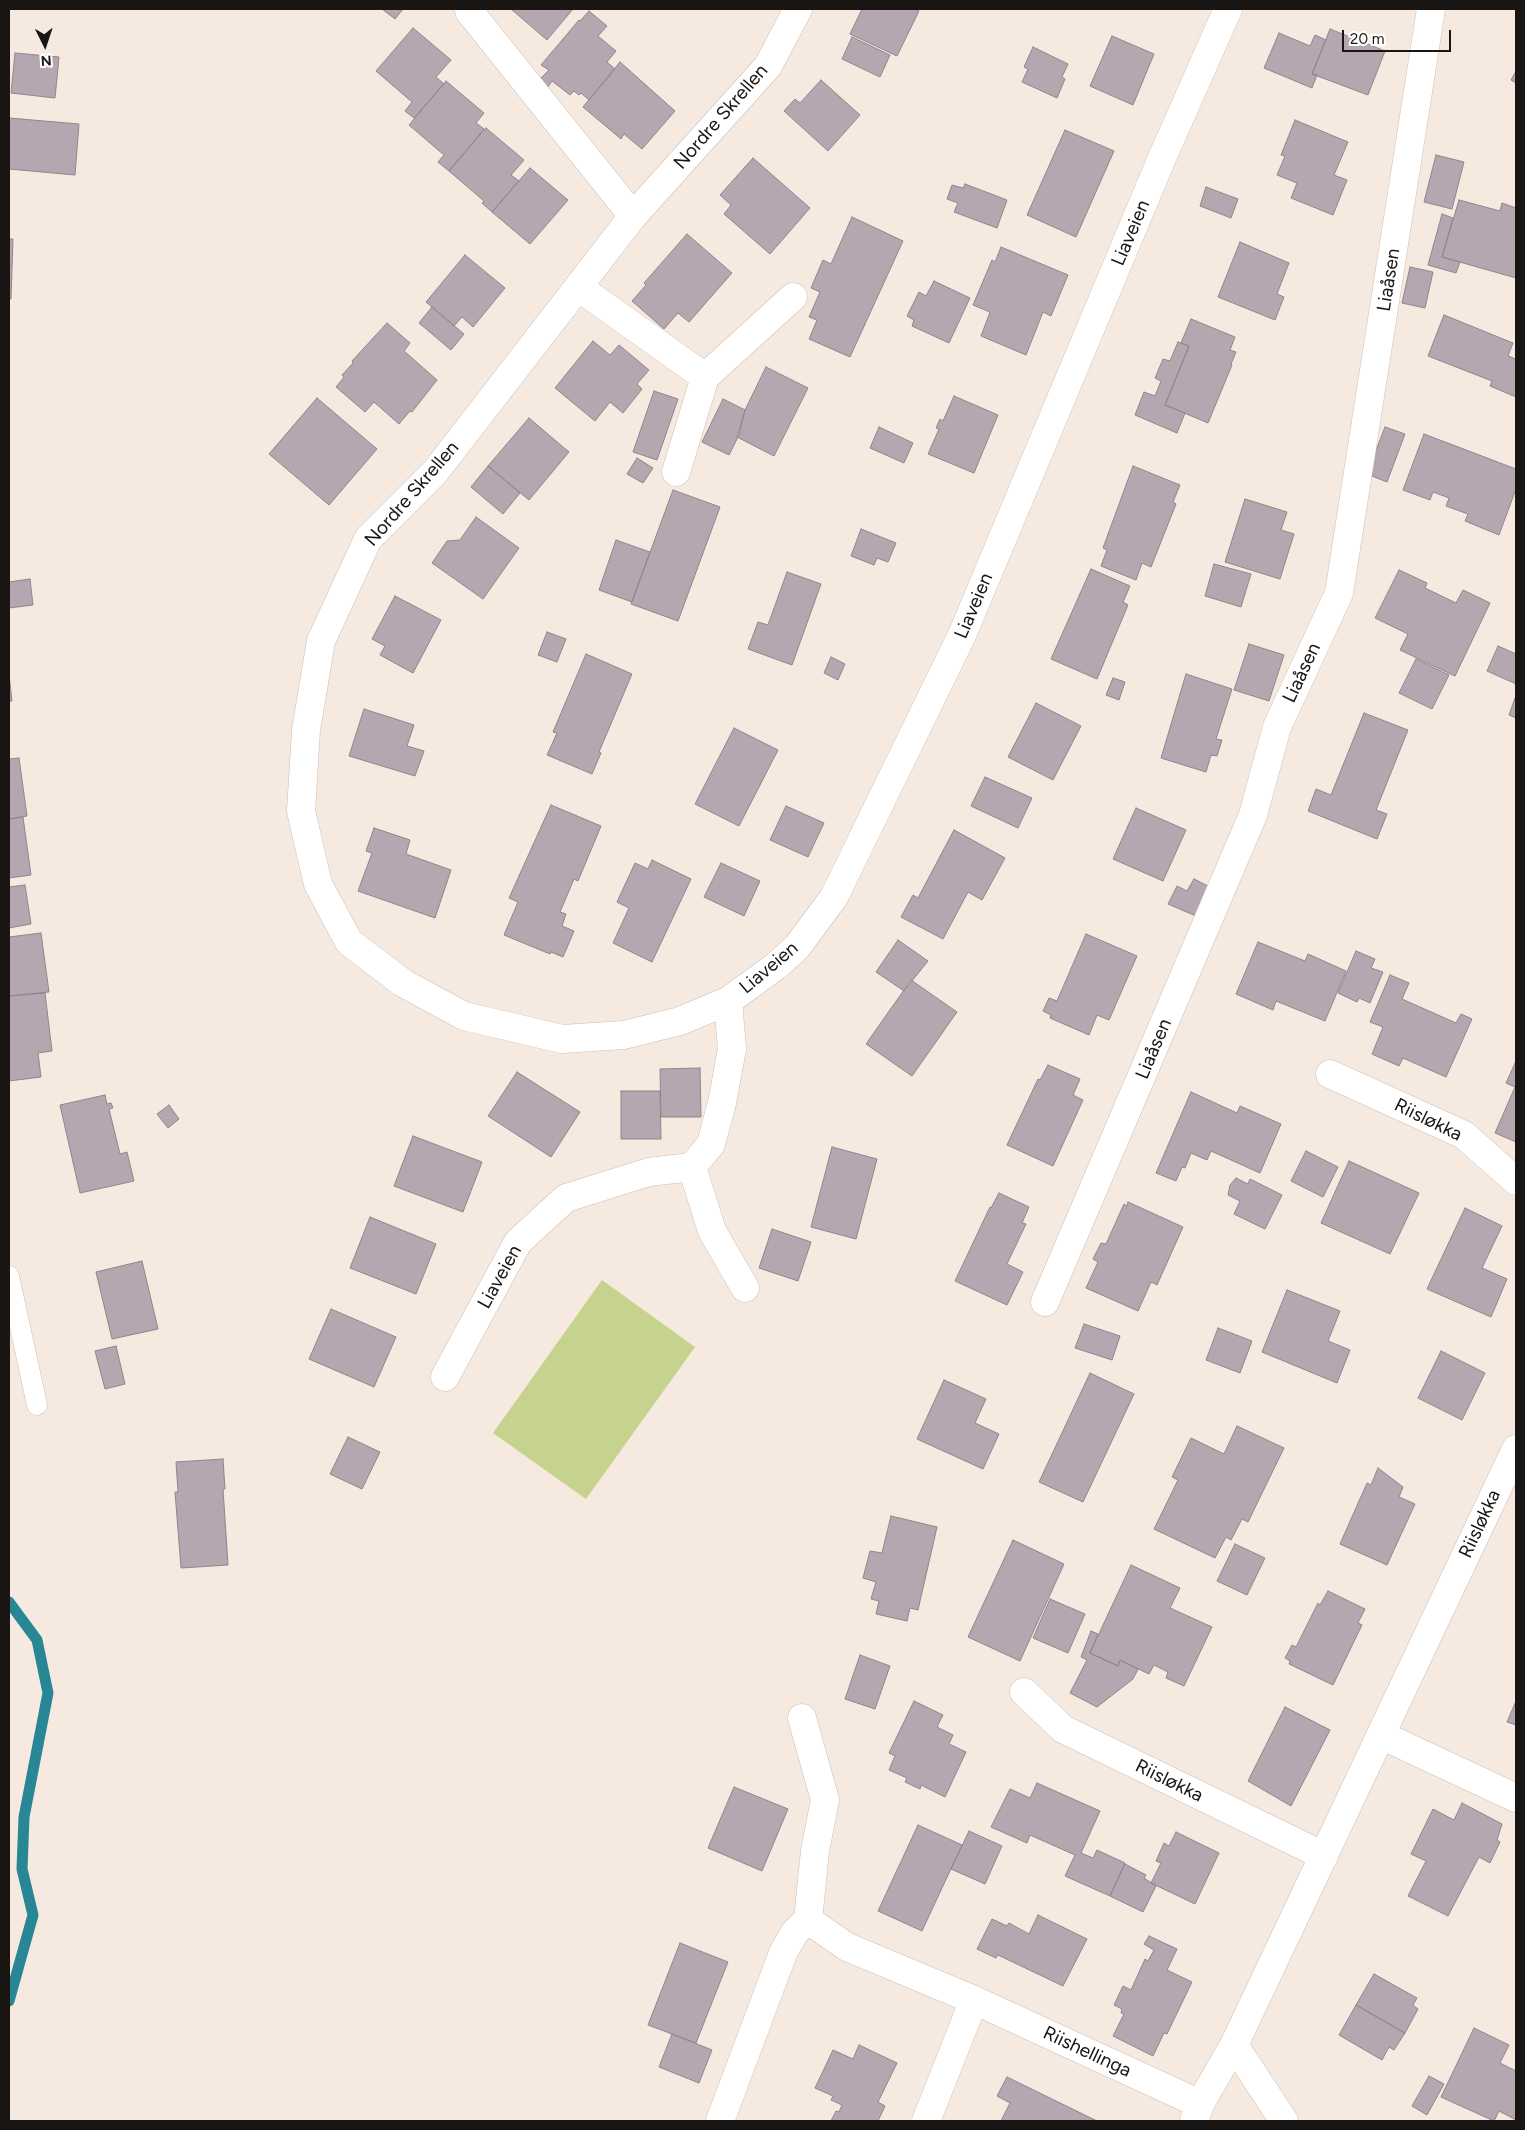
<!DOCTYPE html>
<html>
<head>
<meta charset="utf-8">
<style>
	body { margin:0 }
	#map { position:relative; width:1525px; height:2130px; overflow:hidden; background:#f6e9df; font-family:Figtree,sans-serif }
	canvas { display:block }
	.frame { position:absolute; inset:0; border:10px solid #191512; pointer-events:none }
	.north { position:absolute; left:20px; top:20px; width:50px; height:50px; -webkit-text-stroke:4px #fff; paint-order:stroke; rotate:176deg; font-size:14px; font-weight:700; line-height:20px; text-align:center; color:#191512 }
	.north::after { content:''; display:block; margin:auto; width:18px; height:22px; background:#191512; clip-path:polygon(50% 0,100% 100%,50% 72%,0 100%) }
	.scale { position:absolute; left:1342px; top:30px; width:109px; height:22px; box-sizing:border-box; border:2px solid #191512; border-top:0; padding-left:6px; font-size:15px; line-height:18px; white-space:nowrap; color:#191512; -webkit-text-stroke:4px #fff; paint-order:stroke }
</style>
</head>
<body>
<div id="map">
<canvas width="1525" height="2130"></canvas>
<div class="frame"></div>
<div class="north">N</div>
<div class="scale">20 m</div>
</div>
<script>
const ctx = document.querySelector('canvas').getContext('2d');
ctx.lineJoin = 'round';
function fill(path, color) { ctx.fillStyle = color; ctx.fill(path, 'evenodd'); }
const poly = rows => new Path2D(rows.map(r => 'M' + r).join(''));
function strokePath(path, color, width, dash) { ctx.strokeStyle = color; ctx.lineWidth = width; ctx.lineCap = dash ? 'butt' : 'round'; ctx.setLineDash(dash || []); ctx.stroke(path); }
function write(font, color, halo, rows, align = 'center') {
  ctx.font = font + ' Figtree,sans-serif'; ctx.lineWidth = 4; ctx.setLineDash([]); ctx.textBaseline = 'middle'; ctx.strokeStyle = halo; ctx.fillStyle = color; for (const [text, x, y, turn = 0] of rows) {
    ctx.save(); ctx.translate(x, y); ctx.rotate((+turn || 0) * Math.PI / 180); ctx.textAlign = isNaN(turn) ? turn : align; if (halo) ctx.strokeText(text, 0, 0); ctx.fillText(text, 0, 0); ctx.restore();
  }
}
const green = poly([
	[602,1280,695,1347,586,1499,493,1433]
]);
const stream = poly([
	[9,1602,37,1640,48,1693,24,1817,22,1869,33,1915,9,2001]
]);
const building = poly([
	[382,9,403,9,395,19,382,9],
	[511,9,573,9,547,40,511,9],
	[862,9,914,9,919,11,897,56,850,34,862,9],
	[589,11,607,26,598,36,616,51,607,62,615,69,589,100,581,93,579,95,574,91,570,95,552,81,545,91,536,83,549,70,541,65,579,20,580,21,589,11],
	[413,28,451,60,436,77,444,84,414,118,405,111,412,102,376,71,413,28],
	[1330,29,1385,51,1368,95,1312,74,1330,29],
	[1279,33,1310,46,1315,35,1326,40,1312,74,1317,75,1312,88,1264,68,1279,33],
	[1112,36,1154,54,1133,105,1090,86,1112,36],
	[852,37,890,55,880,77,842,59,852,37],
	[1033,47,1068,64,1062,77,1065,79,1057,98,1022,82,1028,69,1024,67,1033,47],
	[15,53,59,57,55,98,11,93,15,53],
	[620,62,675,111,642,149,624,134,621,139,583,107,620,62],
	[1516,71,1516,83,1511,80,1516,71],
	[821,80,860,115,828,151,784,111,795,99,800,103,821,80],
	[446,81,484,113,476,123,484,129,449,171,438,162,444,155,409,125,446,81],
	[9,118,79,124,75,175,9,169,9,118],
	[1295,120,1348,142,1334,175,1347,180,1333,215,1291,198,1297,183,1277,175,1285,156,1281,155,1295,120],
	[486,128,524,160,511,175,519,181,492,212,482,203,484,201,449,171,486,128],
	[1065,130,1114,151,1076,237,1027,215,1065,130],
	[1436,155,1464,162,1452,209,1424,202,1436,155],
	[753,158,810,208,770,254,724,214,731,205,720,195,753,158],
	[530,168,568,200,530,244,492,212,530,168],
	[965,184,1007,200,997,228,954,212,958,203,947,199,952,185,963,188,965,184],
	[1206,187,1238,199,1231,218,1200,206,1206,187],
	[1459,200,1500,211,1502,203,1516,208,1516,278,1442,257,1459,200],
	[1442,214,1453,218,1442,257,1460,262,1456,273,1428,265,1442,214],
	[852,217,903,241,850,357,809,339,817,320,809,317,820,292,811,288,823,260,831,264,852,217],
	[687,234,732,273,689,322,678,313,664,329,632,301,646,285,644,283,687,234],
	[9,239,13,239,11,299,9,299,9,239],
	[1240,242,1289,263,1277,294,1284,297,1275,320,1218,297,1240,242],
	[1001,247,1068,275,1051,316,1043,312,1026,355,981,336,990,312,973,305,992,260,995,262,1001,247],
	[465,255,505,288,473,327,462,317,454,326,426,302,465,255],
	[1410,267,1433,272,1425,308,1402,303,1410,267],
	[934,281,970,298,949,343,912,326,914,320,907,316,919,292,926,296,934,281],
	[432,307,464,334,451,350,419,323,432,307],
	[1444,315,1513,343,1508,356,1516,359,1516,397,1490,386,1492,381,1428,356,1444,315],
	[1191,319,1235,337,1230,350,1236,352,1231,364,1232,365,1208,423,1165,405,1189,346,1181,343,1191,319],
	[387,323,410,343,404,351,437,380,412,412,410,411,399,424,374,402,365,412,336,387,344,377,342,375,353,363,352,361,387,323],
	[593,341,610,355,619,345,649,370,637,384,642,389,623,413,610,402,595,421,555,388,593,341],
	[1178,342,1189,346,1165,405,1185,413,1177,433,1135,415,1144,392,1155,396,1161,381,1155,378,1163,359,1170,361,1178,342],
	[766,367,808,388,774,456,737,437,745,410,766,367],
	[654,391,678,399,657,460,633,452,654,391],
	[954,396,998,415,974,473,928,454,939,429,936,428,940,419,943,421,954,396],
	[317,398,377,449,329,505,269,454,317,398],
	[723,399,745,410,739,435,729,455,702,442,723,399],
	[529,418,569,452,529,500,488,466,529,418],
	[879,427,913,443,904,463,870,448,879,427],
	[1385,427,1405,434,1387,482,1367,474,1385,427],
	[1424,434,1516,469,1516,489,1499,535,1465,521,1468,514,1446,506,1449,498,1433,492,1430,500,1403,490,1424,434],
	[637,458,653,468,643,483,627,474,637,458],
	[488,466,520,493,503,514,471,487,488,466],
	[1133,466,1180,485,1173,502,1176,504,1151,567,1142,563,1136,580,1101,566,1107,550,1103,548,1133,466],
	[673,490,720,507,678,621,631,604,673,490],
	[1245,499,1287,512,1281,530,1294,534,1280,579,1225,562,1245,499],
	[476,517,519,548,483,599,432,563,447,541,460,540,476,517],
	[861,529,896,543,888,562,877,558,874,565,851,556,861,529],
	[616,540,650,552,632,602,599,590,616,540],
	[1214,564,1251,574,1241,607,1205,596,1214,564],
	[1091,569,1130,586,1123,602,1128,605,1097,679,1051,659,1091,569],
	[1399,570,1427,583,1425,588,1456,603,1463,590,1490,603,1455,676,1400,650,1408,634,1375,618,1399,570],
	[787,572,821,584,792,665,748,649,758,622,768,625,787,572],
	[30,579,33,605,9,608,9,582,30,579],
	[395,596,441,620,413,673,380,655,385,646,372,639,395,596],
	[547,632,566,639,557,662,538,655,547,632],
	[1249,644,1284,655,1269,701,1234,690,1249,644],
	[1498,646,1516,654,1516,684,1487,671,1498,646],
	[586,654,632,674,599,752,601,753,592,774,547,755,557,733,553,732,586,654],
	[831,657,845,664,838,680,824,673,831,657],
	[1416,659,1449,675,1432,709,1399,693,1416,659],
	[9,674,12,701,9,701,9,674],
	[1186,674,1232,689,1216,739,1222,740,1217,756,1211,755,1206,772,1161,758,1186,674],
	[1113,678,1125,682,1119,700,1106,695,1113,678],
	[1515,698,1516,698,1516,718,1509,715,1515,698],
	[1036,703,1081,726,1053,780,1008,757,1036,703],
	[364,709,414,725,407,746,424,751,415,776,349,756,364,709],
	[1364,713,1408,730,1376,810,1387,814,1377,839,1308,811,1316,789,1331,795,1364,713],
	[734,728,778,750,739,826,695,804,734,728],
	[19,758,27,816,9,819,9,759,19,758],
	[985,777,1032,798,1018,828,971,806,985,777],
	[551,805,601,826,578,881,574,879,560,912,566,914,562,926,574,931,563,957,551,952,550,954,504,935,518,902,509,898,551,805],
	[786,806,824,823,808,857,770,840,786,806],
	[1136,808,1186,830,1163,881,1113,859,1136,808],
	[23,817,31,875,9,878,9,819,23,817],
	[374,828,410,840,406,854,451,870,435,918,358,891,372,853,366,851,374,828],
	[954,830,1005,858,982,900,968,892,943,939,901,917,913,895,918,898,954,830],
	[652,860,691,879,652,962,613,943,629,908,617,902,635,863,648,869,652,860],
	[721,863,760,881,744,916,704,897,721,863],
	[1194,879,1210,887,1196,916,1168,904,1177,886,1187,891,1194,879],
	[25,885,31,924,9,928,9,887,25,885],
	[41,933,49,992,9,996,9,937,41,933],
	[1086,934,1137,956,1109,1020,1097,1015,1089,1035,1050,1018,1051,1015,1043,1011,1049,998,1057,1001,1086,934],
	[898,940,928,961,904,991,876,972,898,940],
	[1258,942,1305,961,1308,954,1346,971,1325,1021,1276,1001,1273,1010,1236,994,1258,942],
	[1356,951,1375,959,1371,968,1383,972,1370,1003,1359,998,1357,1002,1338,993,1356,951],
	[1390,975,1409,983,1402,999,1456,1023,1461,1014,1472,1019,1446,1077,1403,1058,1399,1066,1372,1054,1383,1027,1370,1022,1390,975],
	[911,980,957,1012,912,1076,866,1044,911,980],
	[45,993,52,1051,38,1053,41,1077,9,1081,9,996,45,993],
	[1516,1061,1516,1142,1495,1133,1515,1087,1506,1083,1516,1061],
	[1048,1065,1080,1079,1073,1095,1083,1100,1053,1166,1007,1145,1038,1079,1040,1080,1048,1065],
	[700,1068,701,1117,661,1117,660,1069,700,1068],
	[517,1072,580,1112,551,1157,488,1116,517,1072],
	[621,1091,660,1091,661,1139,621,1139,621,1091],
	[1191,1092,1237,1113,1240,1106,1281,1124,1260,1173,1211,1151,1207,1160,1191,1153,1185,1168,1182,1167,1176,1181,1156,1173,1191,1092],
	[105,1095,107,1104,111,1103,113,1108,109,1109,120,1154,127,1152,134,1181,80,1193,60,1105,105,1095],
	[169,1105,179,1119,168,1128,157,1114,169,1105],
	[413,1136,482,1162,463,1212,394,1186,413,1136],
	[832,1147,877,1159,856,1239,811,1227,832,1147],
	[1306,1151,1338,1167,1323,1197,1291,1181,1306,1151],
	[1349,1161,1419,1193,1390,1254,1321,1223,1349,1161],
	[1236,1178,1248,1184,1250,1179,1282,1195,1265,1229,1234,1214,1240,1201,1228,1195,1230,1185,1236,1178],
	[999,1193,1029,1207,1022,1223,1026,1224,1007,1264,1023,1272,1007,1305,955,1281,990,1207,991,1208,999,1193],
	[1128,1202,1183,1227,1157,1285,1151,1282,1138,1311,1086,1288,1098,1262,1093,1259,1101,1243,1106,1244,1124,1204,1127,1206,1128,1202],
	[1465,1208,1502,1226,1482,1268,1507,1279,1491,1317,1427,1289,1465,1208],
	[370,1217,436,1244,416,1294,350,1268,370,1217],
	[772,1229,811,1242,798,1281,759,1268,772,1229],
	[142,1261,158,1329,112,1339,96,1272,142,1261],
	[1287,1290,1340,1311,1328,1341,1350,1350,1337,1383,1262,1352,1287,1290],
	[331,1309,396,1337,374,1387,309,1359,331,1309],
	[1084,1324,1120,1336,1112,1360,1075,1348,1084,1324],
	[1218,1328,1252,1341,1240,1373,1206,1360,1218,1328],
	[116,1346,125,1384,105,1389,95,1351,116,1346],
	[1441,1351,1485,1373,1462,1420,1418,1398,1441,1351],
	[1090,1373,1134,1394,1083,1502,1039,1482,1090,1373],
	[944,1380,986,1399,975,1423,999,1434,983,1469,917,1439,944,1380],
	[1237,1426,1284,1448,1248,1522,1242,1519,1231,1540,1226,1537,1215,1558,1154,1529,1178,1480,1172,1477,1191,1438,1224,1454,1237,1426],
	[348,1437,380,1452,362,1489,330,1474,348,1437],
	[223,1459,225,1489,223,1489,228,1565,181,1568,175,1492,178,1492,176,1462,223,1459],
	[1378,1468,1403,1487,1399,1497,1415,1504,1387,1565,1340,1544,1367,1483,1371,1485,1378,1468],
	[891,1516,937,1527,918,1610,910,1608,907,1621,876,1614,879,1601,871,1599,876,1582,863,1578,870,1551,882,1553,891,1516],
	[1013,1540,1064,1564,1020,1661,968,1637,1013,1540],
	[1235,1544,1265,1558,1247,1595,1217,1581,1235,1544],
	[1131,1565,1180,1588,1170,1608,1212,1627,1184,1686,1166,1678,1168,1672,1154,1665,1149,1674,1120,1660,1118,1666,1090,1653,1131,1565],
	[1328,1591,1365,1609,1358,1623,1362,1625,1333,1685,1289,1664,1290,1661,1285,1658,1292,1645,1296,1647,1318,1603,1320,1605,1328,1591],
	[1050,1599,1085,1614,1068,1653,1033,1638,1050,1599],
	[1091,1631,1098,1634,1090,1653,1118,1666,1120,1660,1138,1669,1133,1679,1097,1707,1070,1693,1087,1660,1081,1657,1091,1631],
	[860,1655,890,1666,875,1709,845,1699,860,1655],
	[914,1701,943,1715,937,1727,953,1735,949,1744,966,1752,945,1797,921,1785,920,1789,905,1782,907,1778,889,1770,895,1756,889,1753,914,1701],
	[1516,1701,1516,1725,1507,1722,1516,1701],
	[1285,1707,1330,1730,1291,1806,1248,1781,1285,1707],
	[1037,1783,1100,1811,1081,1853,1093,1858,1097,1850,1125,1863,1110,1896,1065,1876,1075,1855,1030,1835,1027,1843,991,1827,1010,1789,1030,1798,1037,1783],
	[734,1787,788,1809,762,1871,708,1848,734,1787],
	[1462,1803,1502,1824,1497,1840,1500,1842,1490,1863,1479,1857,1448,1916,1408,1896,1426,1861,1411,1854,1433,1809,1454,1820,1462,1803],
	[918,1825,962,1845,922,1931,878,1911,918,1825],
	[969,1831,1002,1846,985,1884,951,1869,969,1831],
	[1176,1832,1219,1853,1195,1904,1151,1883,1161,1863,1156,1861,1164,1843,1169,1846,1176,1832],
	[1125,1864,1146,1875,1144,1878,1156,1886,1143,1912,1110,1896,1125,1864],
	[1038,1915,1087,1939,1063,1986,998,1955,996,1958,977,1949,992,1919,1007,1926,1009,1923,1029,1934,1038,1915],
	[1149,1936,1177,1949,1167,1970,1192,1982,1167,2034,1164,2033,1153,2056,1113,2036,1124,2014,1121,2013,1122,2009,1114,2005,1123,1986,1131,1990,1145,1959,1148,1961,1154,1950,1144,1944,1149,1936],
	[680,1943,728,1962,696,2043,648,2025,680,1943],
	[1374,1974,1417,1998,1413,2005,1418,2009,1405,2033,1356,2005,1374,1974],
	[1356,2005,1405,2033,1394,2050,1389,2047,1382,2060,1339,2035,1356,2005],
	[1474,2028,1509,2045,1500,2063,1516,2071,1516,2120,1499,2111,1494,2121,1441,2097,1474,2028],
	[672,2034,712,2050,699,2083,659,2067,672,2034],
	[859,2045,897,2063,878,2102,885,2106,878,2121,831,2121,836,2111,839,2112,842,2105,831,2100,833,2096,815,2088,833,2050,853,2059,859,2045],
	[1429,2076,1444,2084,1427,2115,1412,2106,1429,2076],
	[1007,2077,1097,2121,1001,2121,1010,2103,997,2096,1007,2077]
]);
const lane = poly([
	[9,1276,37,1405]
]);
const street = poly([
	[798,9,768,66,633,216,435,472,368,539,321,641,306,730,301,811,318,884,349,942,403,983,464,1016,562,1039,624,1035,680,1021,728,1001,776,966,797,947,834,897,962,635,1162,158,1228,9],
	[469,11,633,216],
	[578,287,705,377,793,297],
	[676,472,705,377],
	[728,1001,732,1049,722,1103,711,1144,692,1167,712,1231,745,1288],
	[1330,1074,1464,1135,1516,1181],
	[1045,1302,1253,815,1277,727,1339,593,1431,9],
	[445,1377,518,1242,566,1198,649,1172,692,1167],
	[1024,1692,1063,1729,1324,1856],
	[1381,1735,1516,1798],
	[808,1920,847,1947,974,2000,1200,2104],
	[1234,2045,1284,2121],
	[720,2121,783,1953,795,1932,808,1920,815,1851,825,1800,802,1718],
	[926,2121,974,2000],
	[1194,2121,1200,2104,1234,2045,1516,1449]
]);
const streetNames = [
	["Nordre Skrellen",721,117,-49],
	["Liaveien",1131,233,-67],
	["Liaåsen",1389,280,-81],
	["Nordre Skrellen",412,494,-49],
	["Liaveien",974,606,-67],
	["Liaåsen",1302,673,-65],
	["Liaveien",769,968,-40],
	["Liaåsen",1154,1049,-67],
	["Riisløkka",1428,1120,26],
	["Liaveien",500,1277,-61],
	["Riisløkka",1480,1524,-65],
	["Riisløkka",1169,1781,26],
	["Riishellinga",1087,2052,25]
];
fill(green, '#c6d38e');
strokePath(stream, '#288695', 11);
fill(building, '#b5a7af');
strokePath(building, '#91848c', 1);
strokePath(lane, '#ccbfb6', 21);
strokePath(street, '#ccbfb6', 29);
strokePath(lane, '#fff', 20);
strokePath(street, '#fff', 28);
write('19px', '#191512', '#fff', streetNames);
</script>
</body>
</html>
